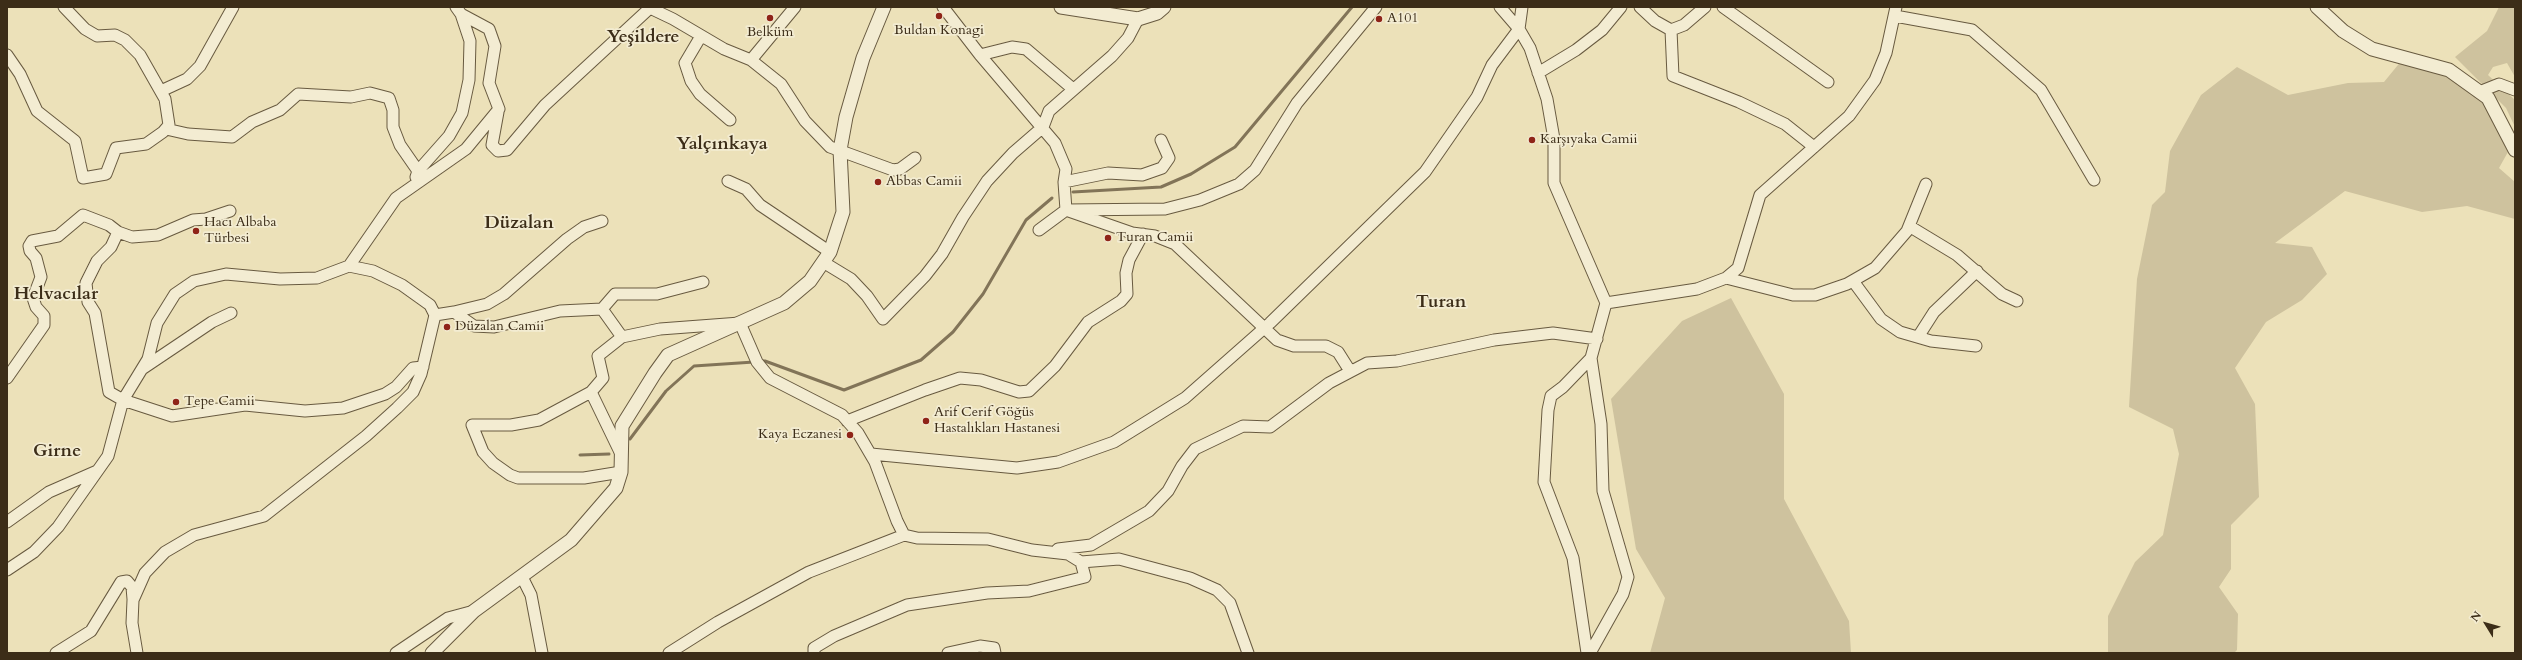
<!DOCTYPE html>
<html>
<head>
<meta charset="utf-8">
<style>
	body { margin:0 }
	#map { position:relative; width:2522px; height:660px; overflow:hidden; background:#ece1b9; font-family:Cardo,serif }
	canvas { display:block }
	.frame { position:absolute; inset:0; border:8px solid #3c2d18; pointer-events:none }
	.north { position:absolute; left:2466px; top:604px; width:40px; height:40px; -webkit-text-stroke:3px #f3ecd2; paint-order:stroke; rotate:307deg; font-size:11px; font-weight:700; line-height:16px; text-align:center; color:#3c2d18 }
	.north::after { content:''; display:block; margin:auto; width:14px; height:18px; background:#3c2d18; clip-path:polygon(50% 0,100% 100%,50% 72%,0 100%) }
</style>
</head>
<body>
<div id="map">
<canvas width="2522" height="660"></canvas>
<div class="frame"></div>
<div class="north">N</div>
</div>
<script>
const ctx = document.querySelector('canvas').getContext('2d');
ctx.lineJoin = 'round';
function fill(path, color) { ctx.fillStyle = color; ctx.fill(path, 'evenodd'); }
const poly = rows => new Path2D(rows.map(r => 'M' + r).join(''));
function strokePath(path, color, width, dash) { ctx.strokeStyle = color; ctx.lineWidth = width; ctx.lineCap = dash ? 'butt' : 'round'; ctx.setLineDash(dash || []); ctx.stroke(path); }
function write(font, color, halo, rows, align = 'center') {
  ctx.font = font + ' Cardo,serif'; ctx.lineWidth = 3.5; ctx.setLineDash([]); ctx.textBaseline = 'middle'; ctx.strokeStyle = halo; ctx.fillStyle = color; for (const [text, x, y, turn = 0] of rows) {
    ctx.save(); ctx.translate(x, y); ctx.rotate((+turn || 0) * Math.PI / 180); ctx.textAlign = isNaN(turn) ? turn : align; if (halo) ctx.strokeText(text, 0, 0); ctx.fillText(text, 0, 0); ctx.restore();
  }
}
const green = poly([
	[2499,7,2515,7,2515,77,2507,63,2493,67,2488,75,2515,100,2515,127,2506,108,2455,57,2487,31],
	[2402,60,2456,80,2487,105,2513,143,2499,168,2515,182,2515,219,2467,206,2422,212,2345,191,2275,243,2312,247,2327,274,2302,300,2266,322,2235,368,2255,404,2259,497,2231,525,2231,569,2219,587,2238,614,2237,650,2234,653,2108,653,2108,616,2135,562,2163,535,2179,454,2173,429,2129,407,2137,279,2152,205,2165,192,2170,151,2201,95,2237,67,2288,95,2348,83,2384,82],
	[1731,298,1784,394,1784,499,1849,621,1851,653,1650,653,1665,598,1636,549,1611,399,1682,321]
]);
const stream = poly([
	[1073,192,1161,187,1191,174,1235,147,1352,7],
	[760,361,765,361,844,390,921,360,953,332,983,294,1026,220,1052,198],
	[630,439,666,391,694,366,754,362],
	[580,455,609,454]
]);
const minor = poly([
	[943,7,980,55,1055,143,1066,169,1064,182,1066,210,1132,233,1155,236,1175,244,1277,340,1294,346,1326,346,1338,352,1350,371],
	[1500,7,1519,29,1530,48,1547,99,1554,139,1554,183,1606,303,1591,358,1601,424,1603,491,1628,577,1623,594,1590,653],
	[1640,7,1655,21,1671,30,1684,25,1705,7],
	[1723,7,1828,82],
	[650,8,673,19,724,49,751,60,781,84,805,121,830,147,893,170,900,169,915,158],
	[1895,16,1972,30,2041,90,2094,180],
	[1671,30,1673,76,1739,102,1785,124,1814,147],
	[701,36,685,63,691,81,700,94,730,120],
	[7,55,20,74,37,111,75,141,83,178,106,174,116,148,146,144,163,132,169,125,165,99,140,55,125,40,115,35,97,36,85,29,64,7],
	[980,55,1012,47,1026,49,1073,89],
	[751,60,795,7],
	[1538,73,1576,50,1602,30,1621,7],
	[161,91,187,79,200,66,233,7],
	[2479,92,2499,84,2515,90],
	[498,112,492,145,498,151,507,150,545,105,651,7],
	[166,129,188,134,232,137,252,122,280,110,298,94,351,97,370,93,389,98,393,110,393,127,400,145,418,171],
	[416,177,418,171,449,136,462,113,469,80,470,41,461,14],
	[728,181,746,189,760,205,830,252],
	[1064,182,1108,173,1142,175,1162,168,1169,158,1161,140],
	[1909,226,1957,255,2002,294,2017,301],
	[1039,230,1066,210,1165,209,1200,200,1239,184,1255,170,1297,103,1376,7],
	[118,232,132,237,158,235,193,220,206,219,230,211],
	[823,262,851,279,867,296,883,319,925,276,942,254,963,217,987,181,1013,153,1043,127,1049,111,1112,56,1128,38,1138,19],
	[349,266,396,198,466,149,499,109,489,83,495,46,489,29,461,14,456,7],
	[1726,278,1793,295,1815,295,1847,284,1875,268,1907,231,1926,184],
	[1853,281,1881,319,1900,332,1931,341,1976,346],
	[1606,303,1697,289,1726,278,1738,268,1760,195,1849,116,1875,80,1886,53,1896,7],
	[602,309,615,294,657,294,703,282],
	[454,312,487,304,504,294,567,239,584,227,602,221],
	[435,315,454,312,474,326,494,327,560,311,602,309,622,337,660,329,740,323,757,362,770,378,842,415,858,433,875,462,897,521,904,535,917,538,988,539,1032,550,1068,554,1081,562,1085,577,1029,591,987,593,907,605,834,636,814,648,814,653],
	[1918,337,1934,312,1977,271],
	[142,369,212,322,231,313],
	[7,378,44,325,44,316,36,307,33,298,41,277,36,258,30,251,29,246,32,241,58,236,83,215,109,225,118,232,111,247,97,261,86,283,88,302,95,313,109,392,123,400,172,416,245,405,305,411,343,408,385,394,396,387,413,368,423,367],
	[591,392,621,454],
	[847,421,925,390,960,378,981,380,1019,392,1029,391,1055,366,1088,322,1121,301,1127,294,1126,273,1129,260,1143,234],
	[871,454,1017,468,1058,462,1114,442,1185,398,1270,323,1425,172,1477,97,1492,65,1519,29,1522,7],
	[621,472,584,478,518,478,510,475,493,463,483,452,472,425,511,425,539,420,591,392,603,378,598,356,622,337],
	[7,522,49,492,97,471],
	[1058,549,1091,545,1149,511,1168,491,1182,466,1195,449,1243,426,1270,427,1329,383,1367,363,1397,361,1494,340,1553,333,1597,339],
	[1081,562,1119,559,1190,578,1217,590,1230,603,1248,653],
	[7,570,34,552,58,527,108,456,123,400,148,359,157,323,175,294,194,281,226,274,280,279,317,278,349,266,373,271,402,285,430,305,435,315,421,374,413,392,397,408,366,436,264,516,194,535,165,552,145,573,133,600,132,623,137,653],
	[522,577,531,595,542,653],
	[56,653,91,631,121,582,127,581,132,587,133,599],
	[396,653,448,618,474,611],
	[669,653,718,622,809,572,904,535],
	[948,653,980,646,994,648,995,653],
	[1587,653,1573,558,1544,482,1548,410,1551,396,1563,387,1591,358]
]);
const tertiary = poly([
	[1061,7,1138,19,1157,13,1164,7],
	[2317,7,2343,31,2372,49,2449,70,2488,98,2515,150],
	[432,653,474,611,571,540,616,488,621,472,622,426,655,373,668,355,784,303,810,281,830,252,843,212,840,150,846,117,863,58,884,7]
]);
const markers = [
	[939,16,4,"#8f2418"],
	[770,18,4,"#8f2418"],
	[1379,19,4,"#8f2418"],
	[1532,140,4,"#8f2418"],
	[878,182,4,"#8f2418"],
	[196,231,4,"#8f2418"],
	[1108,238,4,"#8f2418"],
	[447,327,4,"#8f2418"],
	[176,402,4,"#8f2418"],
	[926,421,4,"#8f2418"],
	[850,435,4,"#8f2418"]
];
const poiNames = [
	["A101",1387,19],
	["Buldan Konagi",939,31,"center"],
	["Belküm",770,33,"center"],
	["Karşıyaka Camii",1540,140],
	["Abbas Camii",886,182],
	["Hacı Albaba",204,223],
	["Türbesi",204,239],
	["Turan Camii",1116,238],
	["Düzalan Camii",455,327],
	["Tepe Camii",184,402],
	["Arif Cerif Göğüs",934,413],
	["Hastalıkları Hastanesi",934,429],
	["Kaya Eczanesi",842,435,"right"]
];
const districtNames = [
	["Yeşildere",643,38],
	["Yalçınkaya",722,145],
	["Düzalan",519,224],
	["Helvacılar",56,295],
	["Turan",1441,303],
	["Girne",57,452]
];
fill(green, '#cec29e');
strokePath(stream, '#827458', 3);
strokePath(minor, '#685a40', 13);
strokePath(tertiary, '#685a40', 15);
strokePath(minor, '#f3ecd2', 11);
strokePath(tertiary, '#f3ecd2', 13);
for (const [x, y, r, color] of markers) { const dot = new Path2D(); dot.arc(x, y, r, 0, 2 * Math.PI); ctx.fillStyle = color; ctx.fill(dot); strokePath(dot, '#f3ecd2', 1.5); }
write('14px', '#3c2d18', '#f3ecd2', poiNames, 'left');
write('bold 18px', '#3c2d18', '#f3ecd2', districtNames);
</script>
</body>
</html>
